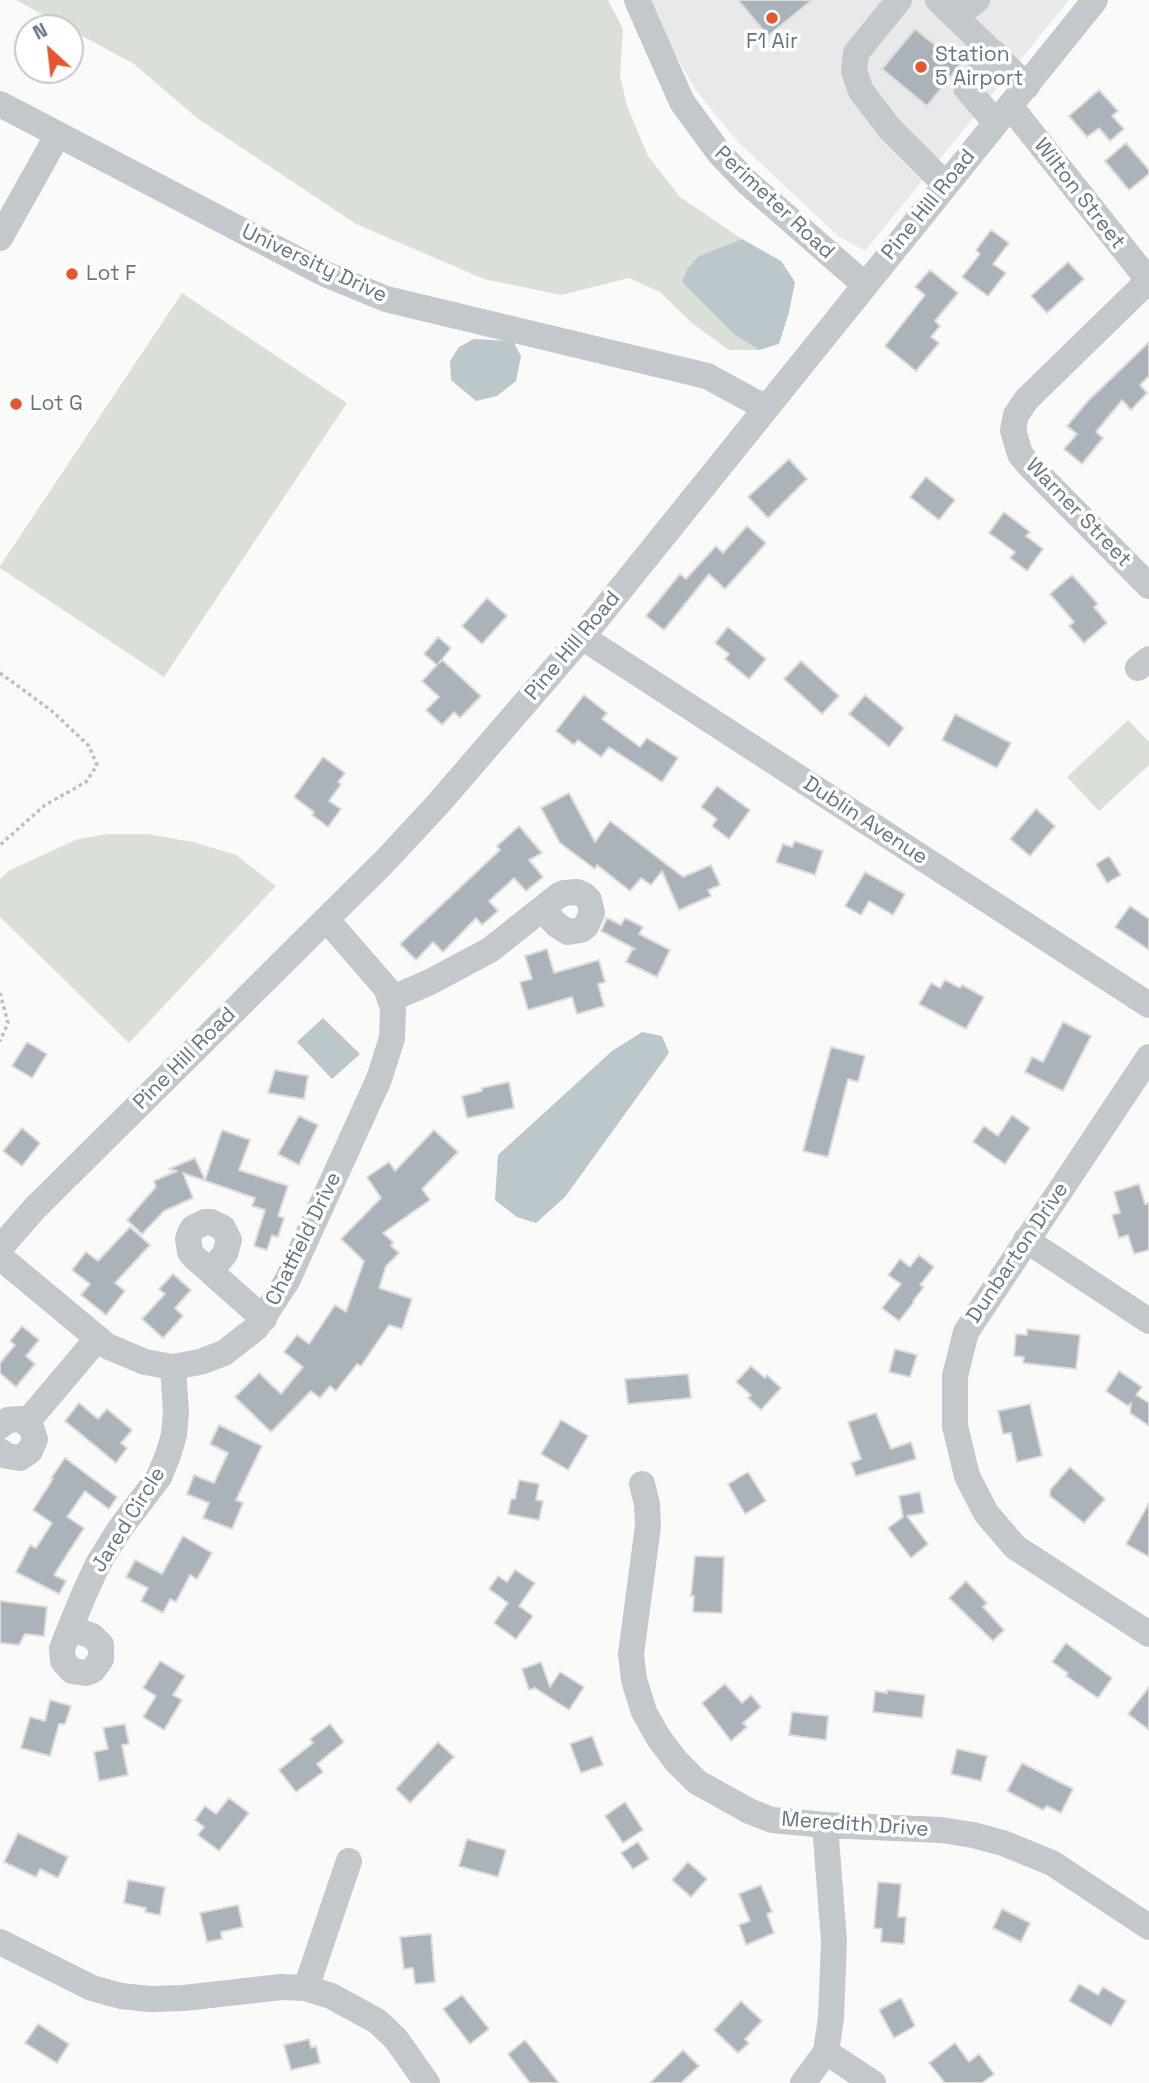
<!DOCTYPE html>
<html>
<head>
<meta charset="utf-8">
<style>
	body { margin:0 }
	#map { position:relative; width:1149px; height:2083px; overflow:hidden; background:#fafaf8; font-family:"Space Grotesk",sans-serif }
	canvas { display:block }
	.north { position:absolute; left:14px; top:14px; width:70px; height:70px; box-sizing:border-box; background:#fff; border:2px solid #c1c8cd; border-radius:50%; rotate:333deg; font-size:19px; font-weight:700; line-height:28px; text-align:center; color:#657683 }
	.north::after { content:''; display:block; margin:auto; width:24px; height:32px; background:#e4572e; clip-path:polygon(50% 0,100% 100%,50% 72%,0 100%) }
</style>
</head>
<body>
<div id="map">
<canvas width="1149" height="2083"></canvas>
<div class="north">N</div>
</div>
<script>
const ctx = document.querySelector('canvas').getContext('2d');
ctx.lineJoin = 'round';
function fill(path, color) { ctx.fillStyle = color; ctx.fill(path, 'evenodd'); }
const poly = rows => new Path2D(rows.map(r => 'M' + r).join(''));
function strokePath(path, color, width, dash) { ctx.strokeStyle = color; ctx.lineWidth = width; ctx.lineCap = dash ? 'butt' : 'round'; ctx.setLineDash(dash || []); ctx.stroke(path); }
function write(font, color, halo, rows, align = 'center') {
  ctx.font = font + ' "Space Grotesk",sans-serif'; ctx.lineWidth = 7; ctx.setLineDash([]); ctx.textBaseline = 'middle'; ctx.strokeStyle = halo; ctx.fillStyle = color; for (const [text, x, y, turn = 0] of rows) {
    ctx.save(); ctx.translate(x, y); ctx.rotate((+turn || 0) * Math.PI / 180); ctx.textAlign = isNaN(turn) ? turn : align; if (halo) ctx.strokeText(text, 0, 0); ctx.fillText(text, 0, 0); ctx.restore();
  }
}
const built = poly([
	[651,0,1069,0,865,251,838,236,737,141,697,92,664,35]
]);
const green = poly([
	[16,0,608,0,623,29,620,75,627,106,648,156,680,197,742,239,699,256,682,282,735,335,759,350,729,350,693,324,660,292,629,278,561,295,484,279,356,224,197,118,134,64],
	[182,293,347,403,164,677,0,568,0,566],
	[1128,720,1149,742,1149,765,1099,811,1067,777],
	[108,834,147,834,193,842,236,855,276,886,129,1043,0,917,0,879,10,870,78,839]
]);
const water = poly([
	[742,239,781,261,795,282,789,312,779,344,759,350,735,335,682,282,688,268,699,256],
	[474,339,513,341,521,356,516,381,497,396,476,401,451,380,450,361,459,347],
	[323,1018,360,1054,332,1079,297,1042],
	[642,1032,662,1036,669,1053,565,1197,536,1223,517,1217,495,1200,498,1155,612,1051]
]);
const building = poly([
	[738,0,812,0,768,36,738,0],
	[915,29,960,65,927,106,882,69,915,29],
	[1099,90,1118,111,1112,116,1124,129,1110,141,1099,128,1087,137,1069,116,1099,90],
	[1126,143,1149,170,1149,174,1129,190,1105,161,1126,143],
	[991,230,1009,243,993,264,1006,273,988,296,962,277,980,254,976,250,991,230],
	[1068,262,1084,279,1047,313,1031,296,1068,262],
	[930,270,958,293,935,321,940,326,931,337,939,343,916,371,885,346,925,295,915,287,930,270],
	[1149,342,1149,376,1140,385,1147,393,1131,410,1122,400,1096,432,1103,438,1082,464,1064,449,1077,434,1067,426,1088,401,1149,342],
	[789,459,807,479,768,518,748,497,789,459],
	[926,477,955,500,939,520,910,497,926,477],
	[1004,512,1030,532,1026,536,1043,549,1027,571,1010,558,1015,552,989,533,1004,512],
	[747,526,766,543,725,589,709,574,664,630,646,616,680,574,686,579,716,546,723,553,747,526],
	[1072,575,1098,604,1094,607,1107,623,1084,643,1069,626,1074,622,1050,594,1072,575],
	[487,598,507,616,482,644,462,626,487,598],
	[728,627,766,659,749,679,725,659,729,654,715,643,728,627],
	[438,637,451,648,439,663,442,660,481,696,460,718,454,712,442,725,426,710,439,697,422,681,437,665,424,654,438,637],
	[801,661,839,696,822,714,784,679,801,661],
	[584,695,607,713,602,719,640,747,647,738,678,758,662,782,609,747,601,757,578,740,574,745,556,731,584,695],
	[865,695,904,728,889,747,849,714,865,695],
	[955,714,1011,743,997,768,942,740,955,714],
	[323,757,345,773,338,782,341,784,329,801,341,809,328,827,312,815,314,812,294,797,323,757],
	[717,786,750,810,729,839,712,826,717,819,701,807,717,786],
	[569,793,595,842,610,821,683,877,711,865,720,885,708,890,711,896,679,910,662,871,651,885,641,878,630,891,597,865,595,869,560,843,541,808,569,793],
	[1036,809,1055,826,1030,856,1010,839,1036,809],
	[519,826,542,853,529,860,543,877,526,891,514,878,489,901,498,911,482,925,476,918,443,952,433,942,416,960,400,944,500,850,497,846,519,826],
	[795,841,823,851,815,875,776,862,783,844,792,847,795,841],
	[1109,856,1121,875,1107,883,1096,864,1109,856],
	[865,872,905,894,893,915,869,901,861,915,845,906,865,872],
	[1130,906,1149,919,1149,950,1115,927,1130,906],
	[607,918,621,925,625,918,643,927,639,934,670,950,657,977,626,962,632,950,635,949,601,931,607,918],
	[547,949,554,973,599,960,605,982,598,984,604,1006,577,1014,572,997,528,1010,520,982,532,979,525,956,547,949],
	[945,980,960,988,962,985,984,997,966,1029,919,1004,931,983,940,988,945,980],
	[1063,1022,1091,1036,1063,1091,1025,1072,1032,1057,1043,1062,1063,1022],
	[27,1042,47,1054,32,1078,12,1066,27,1042],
	[831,1047,865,1056,858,1082,848,1079,828,1157,803,1151,831,1047],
	[275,1070,308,1076,304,1099,268,1093,275,1070],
	[509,1082,514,1108,467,1118,462,1096,482,1091,482,1088,509,1082],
	[1012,1115,1030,1128,1005,1164,973,1142,984,1126,998,1136,1012,1115],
	[299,1116,318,1125,299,1165,278,1154,299,1116],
	[22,1128,40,1143,22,1166,3,1151,22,1128],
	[222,1130,250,1140,239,1170,288,1186,278,1216,284,1218,278,1237,272,1235,267,1250,254,1246,265,1210,252,1206,255,1198,183,1173,193,1198,164,1211,142,1234,127,1220,156,1187,154,1181,177,1171,169,1169,195,1158,205,1180,222,1130],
	[434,1130,458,1152,422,1189,430,1200,383,1233,393,1242,391,1246,399,1253,386,1266,379,1288,412,1299,402,1329,389,1325,361,1366,357,1364,336,1391,330,1386,320,1398,311,1391,271,1432,235,1397,259,1373,281,1394,303,1367,284,1352,297,1335,309,1344,335,1305,346,1312,364,1261,341,1239,381,1198,367,1177,389,1162,395,1171,434,1130],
	[1139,1184,1145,1204,1149,1203,1149,1250,1134,1254,1128,1235,1119,1238,1112,1215,1120,1213,1114,1192,1139,1184],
	[130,1227,150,1245,115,1283,125,1291,106,1315,81,1295,90,1284,72,1270,86,1252,98,1261,130,1227],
	[919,1255,934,1267,920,1285,924,1287,913,1301,914,1302,899,1321,882,1308,901,1284,888,1275,900,1259,910,1267,919,1255],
	[173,1274,191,1290,175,1308,183,1316,163,1338,142,1319,165,1294,159,1289,173,1274],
	[22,1326,39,1340,26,1356,35,1364,16,1387,0,1373,0,1363,15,1345,10,1341,22,1326],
	[1027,1329,1080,1335,1076,1369,1023,1363,1024,1357,1014,1356,1016,1334,1027,1335,1027,1329],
	[895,1349,917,1355,910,1377,889,1372,895,1349],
	[751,1366,765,1378,767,1375,781,1388,761,1410,748,1398,751,1395,736,1382,751,1366],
	[1119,1371,1142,1387,1136,1395,1149,1403,1149,1426,1130,1413,1131,1403,1128,1406,1106,1391,1119,1371],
	[688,1374,691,1398,628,1404,625,1379,688,1374],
	[79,1403,98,1419,107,1409,132,1430,121,1443,127,1448,116,1463,65,1421,79,1403],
	[1030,1404,1042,1456,1017,1462,1011,1433,1003,1434,998,1411,1030,1404],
	[876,1413,891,1449,911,1442,916,1459,856,1476,851,1463,861,1459,848,1422,876,1413],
	[561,1420,588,1436,568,1470,541,1454,561,1420],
	[219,1425,262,1446,236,1500,243,1503,232,1529,203,1518,209,1503,187,1494,194,1475,214,1483,228,1453,210,1444,219,1425],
	[65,1458,117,1497,109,1509,85,1491,67,1517,84,1528,54,1575,66,1581,59,1594,16,1572,30,1545,36,1548,52,1523,33,1510,53,1479,51,1478,65,1458],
	[1070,1467,1105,1499,1084,1523,1050,1496,1050,1490,1070,1467],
	[748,1472,766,1501,745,1514,728,1484,748,1472],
	[519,1480,539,1484,536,1500,543,1501,539,1520,508,1514,511,1499,515,1499,519,1480],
	[920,1492,924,1513,907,1516,928,1544,911,1558,888,1528,903,1517,899,1496,920,1492],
	[1149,1503,1149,1557,1126,1544,1149,1503],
	[183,1536,212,1553,197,1579,190,1575,176,1602,170,1599,163,1613,141,1601,148,1588,126,1577,135,1560,162,1574,183,1536],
	[695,1556,724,1557,722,1613,693,1612,694,1596,691,1596,695,1556],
	[515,1570,535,1583,519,1606,533,1616,516,1639,494,1623,508,1603,489,1589,498,1576,507,1582,515,1570],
	[966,1581,987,1603,983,1607,1004,1630,993,1641,949,1598,966,1581],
	[0,1601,47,1607,44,1636,25,1634,19,1645,0,1643,0,1601],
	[1066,1643,1112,1678,1098,1698,1066,1676,1068,1673,1052,1662,1066,1643],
	[160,1661,185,1676,173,1695,182,1700,164,1730,143,1717,156,1696,143,1688,160,1661],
	[541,1662,550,1687,560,1672,584,1687,569,1710,535,1688,529,1690,522,1669,541,1662],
	[725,1684,742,1703,751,1695,761,1707,743,1723,747,1727,731,1741,702,1703,725,1684],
	[1149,1687,1149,1730,1128,1714,1149,1687],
	[887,1690,925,1695,922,1718,873,1712,875,1691,887,1693,887,1690],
	[50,1700,71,1706,65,1724,59,1724,50,1756,21,1748,30,1717,45,1721,50,1700],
	[792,1712,828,1716,826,1740,789,1735,792,1712],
	[125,1724,129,1744,122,1745,128,1775,99,1781,94,1752,108,1749,103,1728,125,1724],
	[330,1724,344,1742,317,1764,323,1772,296,1792,279,1770,313,1743,310,1739,330,1724],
	[592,1736,603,1765,581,1773,570,1744,592,1736],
	[438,1742,454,1757,410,1803,396,1789,438,1742],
	[957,1749,987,1756,981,1781,951,1774,957,1749],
	[1022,1763,1073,1789,1061,1813,1047,1806,1043,1810,1007,1791,1022,1763],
	[229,1798,249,1813,219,1851,198,1835,204,1827,195,1820,205,1806,216,1814,229,1798],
	[625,1802,643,1830,623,1843,605,1816,625,1802],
	[18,1833,68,1857,58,1878,40,1869,36,1877,4,1862,18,1833],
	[467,1839,506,1850,498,1877,459,1866,467,1839],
	[638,1842,649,1859,633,1869,621,1853,638,1842],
	[688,1862,707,1879,691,1897,672,1880,688,1862],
	[128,1880,165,1887,160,1915,145,1912,146,1908,124,1903,128,1880],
	[878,1882,901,1884,898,1917,906,1917,904,1944,881,1942,882,1929,874,1928,878,1882],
	[761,1885,772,1912,767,1914,774,1933,746,1945,739,1925,750,1921,739,1894,761,1885],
	[238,1905,243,1927,221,1932,222,1939,207,1942,200,1913,238,1905],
	[1002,1909,1030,1923,1021,1942,993,1928,1002,1909],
	[431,1934,435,1982,415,1984,413,1968,404,1969,400,1937,431,1934],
	[1079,1984,1098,1995,1103,1987,1126,2001,1111,2026,1069,2001,1079,1984],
	[462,1995,489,2029,470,2044,443,2009,462,1995],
	[901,1998,915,2026,894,2038,879,2010,901,1998],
	[741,2001,762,2021,745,2039,749,2043,738,2053,714,2030,741,2001],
	[38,2024,69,2044,57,2063,25,2043,38,2024],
	[309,2039,311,2048,316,2046,320,2063,291,2070,284,2045,309,2039],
	[525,2040,559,2083,530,2083,508,2054,525,2040],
	[955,2043,969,2062,979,2054,994,2074,982,2083,945,2083,929,2063,955,2043],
	[683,2050,699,2066,681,2083,650,2083,683,2050]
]);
const path = poly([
	[0,673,52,711,89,746,97,765,86,782,45,805,0,845],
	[0,993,8,1023,0,1041]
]);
const minor = poly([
	[637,0,682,102,720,154,748,183,865,285],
	[899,0,856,53,854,71,861,91,890,129,946,185],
	[938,0,1027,86],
	[956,17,977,0],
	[994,53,966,88,996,123],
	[0,104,325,274,386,299,707,376,766,408],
	[1010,106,1149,281],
	[0,238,57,136],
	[1148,281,1026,400,1016,415,1013,430,1020,454,1029,465,1149,586],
	[582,637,1149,1005],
	[1138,668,1149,659],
	[391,999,430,982,490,950,558,896,564,893,577,892,584,895,589,900,592,913,586,926,581,930,568,932,557,925,542,909],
	[1149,1057,966,1332,955,1376,955,1426,967,1476,986,1513,1015,1547,1149,1634],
	[1026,1240,1149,1321],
	[0,1248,35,1208,385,861,438,804,582,637,1095,0],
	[0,1257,107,1346,145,1362,173,1367,200,1362,224,1353,256,1328,287,1281,379,1079,392,1038,393,1008,386,988,327,920],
	[210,1271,225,1254,229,1240,223,1228,211,1222,205,1222,193,1228,190,1233,188,1239,190,1252,194,1257,264,1319],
	[27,1422,98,1338],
	[0,1426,8,1420,21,1419,31,1427,35,1439,30,1451,20,1458,7,1456,0,1451],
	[642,1484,647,1504,648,1526,631,1654,634,1680,644,1712,658,1737,676,1761,697,1782,749,1811,772,1820,825,1825,941,1830,973,1835,1003,1843,1052,1863,1149,1927],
	[70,1628,92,1636,101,1645,101,1659,93,1670,86,1673,72,1671,63,1661,62,1649,70,1628,85,1592,98,1564,119,1530,159,1477,168,1455,174,1435,176,1412,173,1367],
	[0,1942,92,1988,121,1996,150,1999,184,1998,281,1987,306,1988,331,1996,377,2021,396,2039,427,2083],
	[306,1988,349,1861],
	[826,2052,873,2083],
	[803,2083,826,2052,831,2018,834,1941,825,1825]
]);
const markers = [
	[772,18,7,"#e4572e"],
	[921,67,7,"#e4572e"],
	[72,274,7,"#e4572e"],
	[16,404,7,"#e4572e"]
];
const poiNames = [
	["F1 Air",772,42,"center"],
	["Station",935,55],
	["5 Airport",935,79],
	["Lot F",86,274],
	["Lot G",30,404]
];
const streetNames = [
	["Wilton Street",1079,194,52],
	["Perimeter Road",774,203,43],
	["Pine Hill Road",929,205,-51],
	["University Drive",314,264,25],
	["Warner Street",1078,513,46],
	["Pine Hill Road",573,646,-50],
	["Dublin Avenue",865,821,33],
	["Pine Hill Road",185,1059,-45],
	["Chatfield Drive",304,1239,-64],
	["Dunbarton Drive",1018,1253,-56],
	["Jared Circle",129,1520,-58],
	["Meredith Drive",855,1825,4]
];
fill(built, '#e8e9e9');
fill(green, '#dadfd7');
fill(water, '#bbc7cb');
fill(building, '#aab3b9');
strokePath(building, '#dcdcda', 2);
strokePath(path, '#bbbfc2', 3.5, [3.5, 3.5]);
strokePath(minor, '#c3c8cc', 26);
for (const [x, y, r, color] of markers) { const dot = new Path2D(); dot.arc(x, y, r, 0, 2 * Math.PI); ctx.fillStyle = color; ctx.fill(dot); strokePath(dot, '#fff', 2.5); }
write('21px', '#657683', '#fff', poiNames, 'left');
write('21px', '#657683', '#fff', streetNames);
</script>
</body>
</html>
